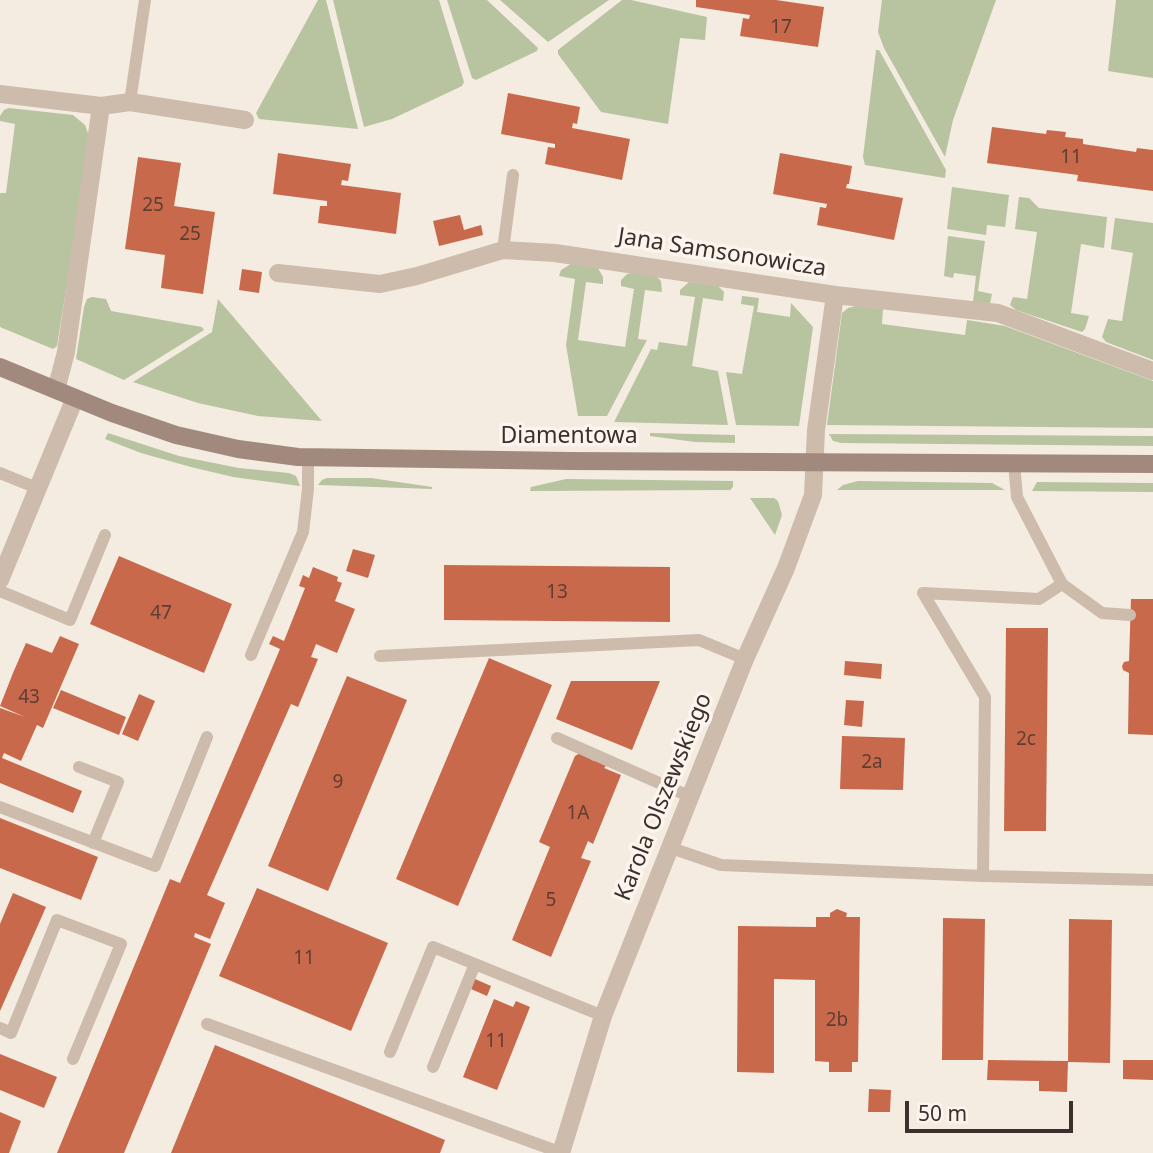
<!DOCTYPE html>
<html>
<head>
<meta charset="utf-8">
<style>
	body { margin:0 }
	#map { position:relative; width:1153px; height:1153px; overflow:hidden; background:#f4ebe1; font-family:"Noto Sans",sans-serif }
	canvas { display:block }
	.scale { position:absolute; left:905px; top:1101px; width:168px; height:32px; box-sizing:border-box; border:4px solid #3b302b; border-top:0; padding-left:9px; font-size:21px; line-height:24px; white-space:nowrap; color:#3b302b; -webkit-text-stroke:5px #fbf5ee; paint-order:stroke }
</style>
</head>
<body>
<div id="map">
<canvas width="1153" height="1153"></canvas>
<div class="scale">50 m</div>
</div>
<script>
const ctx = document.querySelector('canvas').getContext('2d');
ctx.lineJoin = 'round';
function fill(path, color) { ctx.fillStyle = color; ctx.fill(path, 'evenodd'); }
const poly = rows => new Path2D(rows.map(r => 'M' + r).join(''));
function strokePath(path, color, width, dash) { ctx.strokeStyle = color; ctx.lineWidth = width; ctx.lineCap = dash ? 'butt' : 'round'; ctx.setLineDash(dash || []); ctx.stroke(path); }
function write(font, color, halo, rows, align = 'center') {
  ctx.font = font + ' "Noto Sans",sans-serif'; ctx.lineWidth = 7; ctx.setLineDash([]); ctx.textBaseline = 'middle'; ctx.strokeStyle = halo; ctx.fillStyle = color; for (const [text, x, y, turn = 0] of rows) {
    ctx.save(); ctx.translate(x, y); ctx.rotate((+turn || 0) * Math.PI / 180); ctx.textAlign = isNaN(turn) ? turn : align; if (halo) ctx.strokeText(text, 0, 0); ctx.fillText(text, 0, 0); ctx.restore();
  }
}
const green = poly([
	[318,0,326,0,358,129,259,119,256,113],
	[333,0,439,0,464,82,462,86,392,119,364,127],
	[447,0,487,0,538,48,537,51,476,80,472,78],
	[500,0,609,0,548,42],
	[622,0,631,0,707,17,705,40,680,38,668,124,601,112,558,54,558,50],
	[882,0,996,0,953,120,945,157,884,48,878,32],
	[1116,0,1153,0,1153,78,1108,71],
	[876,50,879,50,946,170,945,178,865,165,863,157],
	[9,108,73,115,85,125,90,139,57,346,53,349,0,327,0,193,6,193,15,124,0,121,0,116,4,110],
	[952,187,1009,195,1005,227,987,225,986,235,947,229],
	[1019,197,1029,198,1039,208,1107,217,1104,248,1081,244,1071,313,1089,316,1085,329,1082,332,1016,310,1010,305,1013,297,1027,299,1037,232,1015,229],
	[1115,218,1153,223,1153,360,1106,342,1102,337,1108,319,1122,321,1133,253,1111,249],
	[948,236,985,241,978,291,992,294,990,304,973,302,976,276,954,273,953,278,944,276],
	[571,264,598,268,603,277,603,284,586,282,578,340,625,347,634,289,621,286,621,280,627,274,633,273,657,277,661,281,662,292,645,290,638,339,647,340,607,416,578,416,566,345,575,279,559,276,561,270],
	[689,282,718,286,724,292,723,301,703,298,692,366,718,371,728,425,614,422,651,349,657,350,659,342,687,346,695,297,680,295,680,290],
	[742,296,759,298,757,312,790,317,791,303,813,327,799,426,736,425,726,372,742,374,754,306,741,304],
	[92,297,106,299,111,311,202,327,204,330,124,380,76,359,84,307,87,299],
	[218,299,322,421,258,416,198,403,133,382,212,332],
	[856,306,883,309,882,324,965,335,967,320,1005,326,1153,381,1153,428,827,425,842,313,848,308],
	[108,433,179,456,239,468,289,473,296,476,300,486,233,477,191,467,141,453,105,439],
	[650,433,735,435,735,443,695,442,650,436],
	[829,434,1153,436,1153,446,841,443,833,441],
	[327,478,371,478,432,487,432,489,318,485,322,480],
	[566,479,733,481,733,487,730,490,530,491,531,487],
	[858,481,992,483,1005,490,837,490,843,485],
	[1037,482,1153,483,1153,492,1032,491],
	[750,498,774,498,778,501,782,515,775,535]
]);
const building = poly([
	[696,0,776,0,824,7,818,47,740,36,743,18,749,19,750,15,696,7],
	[508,93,580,107,577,124,573,123,572,128,630,139,622,180,545,164,548,147,555,148,555,144,501,134],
	[992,127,1046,134,1047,130,1066,132,1065,137,1083,139,1083,144,1136,152,1137,148,1153,150,1153,191,1077,181,1078,175,987,163],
	[278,153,351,164,348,181,342,180,341,185,401,193,396,234,318,223,320,206,327,206,327,201,273,194],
	[780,153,852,166,849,184,847,184,846,188,903,198,894,240,817,225,820,207,826,208,827,204,773,194],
	[138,157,181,163,174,206,215,212,203,294,161,288,165,255,125,249],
	[460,215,464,230,481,225,483,235,439,246,433,221],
	[242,269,262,272,259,293,239,290],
	[353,549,375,555,368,578,346,571],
	[119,556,232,604,204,673,90,624],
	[444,565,670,567,670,622,444,620],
	[313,567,338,577,337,581,342,583,335,601,355,609,337,653,316,644,311,657,318,659,298,707,291,704,207,895,225,903,210,939,195,933,194,937,211,944,124,1153,57,1153,170,879,180,883,264,687,280,649,269,644,273,636,284,641,305,588,299,586,303,575,309,578],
	[1131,599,1153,599,1153,735,1128,734,1129,673,1123,670,1122,666,1124,662,1129,661],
	[1006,628,1048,628,1046,831,1004,831],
	[60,636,79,644,43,728,37,725,21,761,4,753,2,758,82,791,73,813,0,783,0,708,25,717,0,706,13,673,26,643,52,653],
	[489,658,552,685,458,906,396,879],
	[845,661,882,664,881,679,844,675],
	[347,676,407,700,328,891,268,866],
	[571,681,660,681,632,750,556,719],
	[61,690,126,717,119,735,53,708],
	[139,694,155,701,138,741,122,734],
	[846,700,864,701,862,727,844,725],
	[842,736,905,738,903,790,840,789],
	[580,753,594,761,595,759,606,766,604,768,621,775,593,844,588,841,581,858,591,861,551,957,512,940,550,847,539,842,575,756],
	[0,818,98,857,81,900,0,868],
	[257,888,388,943,351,1031,219,976],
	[13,893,46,907,0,1011,0,924],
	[837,909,847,913,846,917,860,917,858,1062,852,1062,852,1072,829,1072,829,1062,815,1061,815,980,774,979,774,1073,737,1072,738,926,816,927,816,917,830,917,830,913],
	[943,918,985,919,983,1060,942,1060],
	[1069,919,1112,920,1110,1063,1068,1062],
	[475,979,491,986,487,996,471,989],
	[494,999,513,1007,516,1001,530,1007,497,1090,463,1077],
	[215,1045,445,1140,440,1153,171,1153],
	[0,1054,57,1077,44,1108,0,1090],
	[988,1060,1068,1061,1067,1092,1039,1091,1039,1081,987,1080],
	[1123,1060,1153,1060,1153,1080,1123,1079],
	[869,1089,891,1090,890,1112,868,1112],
	[0,1112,21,1121,9,1153,0,1153]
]);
const lane = poly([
	[130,102,145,0],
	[503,250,513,175],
	[1014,463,1017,497,1062,584,1102,613,1130,615],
	[0,473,37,488],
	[0,591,70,620,105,535],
	[251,655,303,532,308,489,308,457],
	[380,656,699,640,745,659],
	[557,738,691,797],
	[79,767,118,782,93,843],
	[0,807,155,866,207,737],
	[671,848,721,865,983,876,1153,880],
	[983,876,985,697,923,593,1039,599,1062,584],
	[207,1024,562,1153],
	[0,1028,11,1033,57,920,121,944,73,1059],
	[390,1052,433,947,603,1016],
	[433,1067,475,964]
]);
const street = poly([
	[0,94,101,106,130,102,245,120],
	[278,273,380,284,417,276,503,250,555,253,835,295,998,313,1153,371],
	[56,390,66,352,101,106],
	[0,580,75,398],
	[561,1153,603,1016,745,659,786,568,813,495,816,430,835,295]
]);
const secondary = poly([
	[0,367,112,413,176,435,238,449,298,457,571,461,1153,464]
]);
const numberNames = [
	["17",781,28],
	["11",1071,158],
	["25",153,206],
	["25",190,235],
	["13",557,593],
	["47",161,614],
	["43",29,698],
	["2c",1026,740],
	["2a",872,763],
	["9",338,783],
	["1A",578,814],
	["5",551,901],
	["11",304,959],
	["2b",837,1021],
	["11",496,1042]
];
const streetNames = [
	["Jana Samsonowicza",722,253,9],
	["Diamentowa",569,436],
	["Karola Olszewskiego",664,797,-68]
];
fill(green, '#b8c4a0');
fill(building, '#c8694b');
strokePath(lane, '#cdbbac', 12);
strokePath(street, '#cdbbac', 18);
strokePath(secondary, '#a18a7d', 18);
write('19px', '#5e3e33', null, numberNames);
write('23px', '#3b302b', '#fbf5ee', streetNames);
</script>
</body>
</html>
